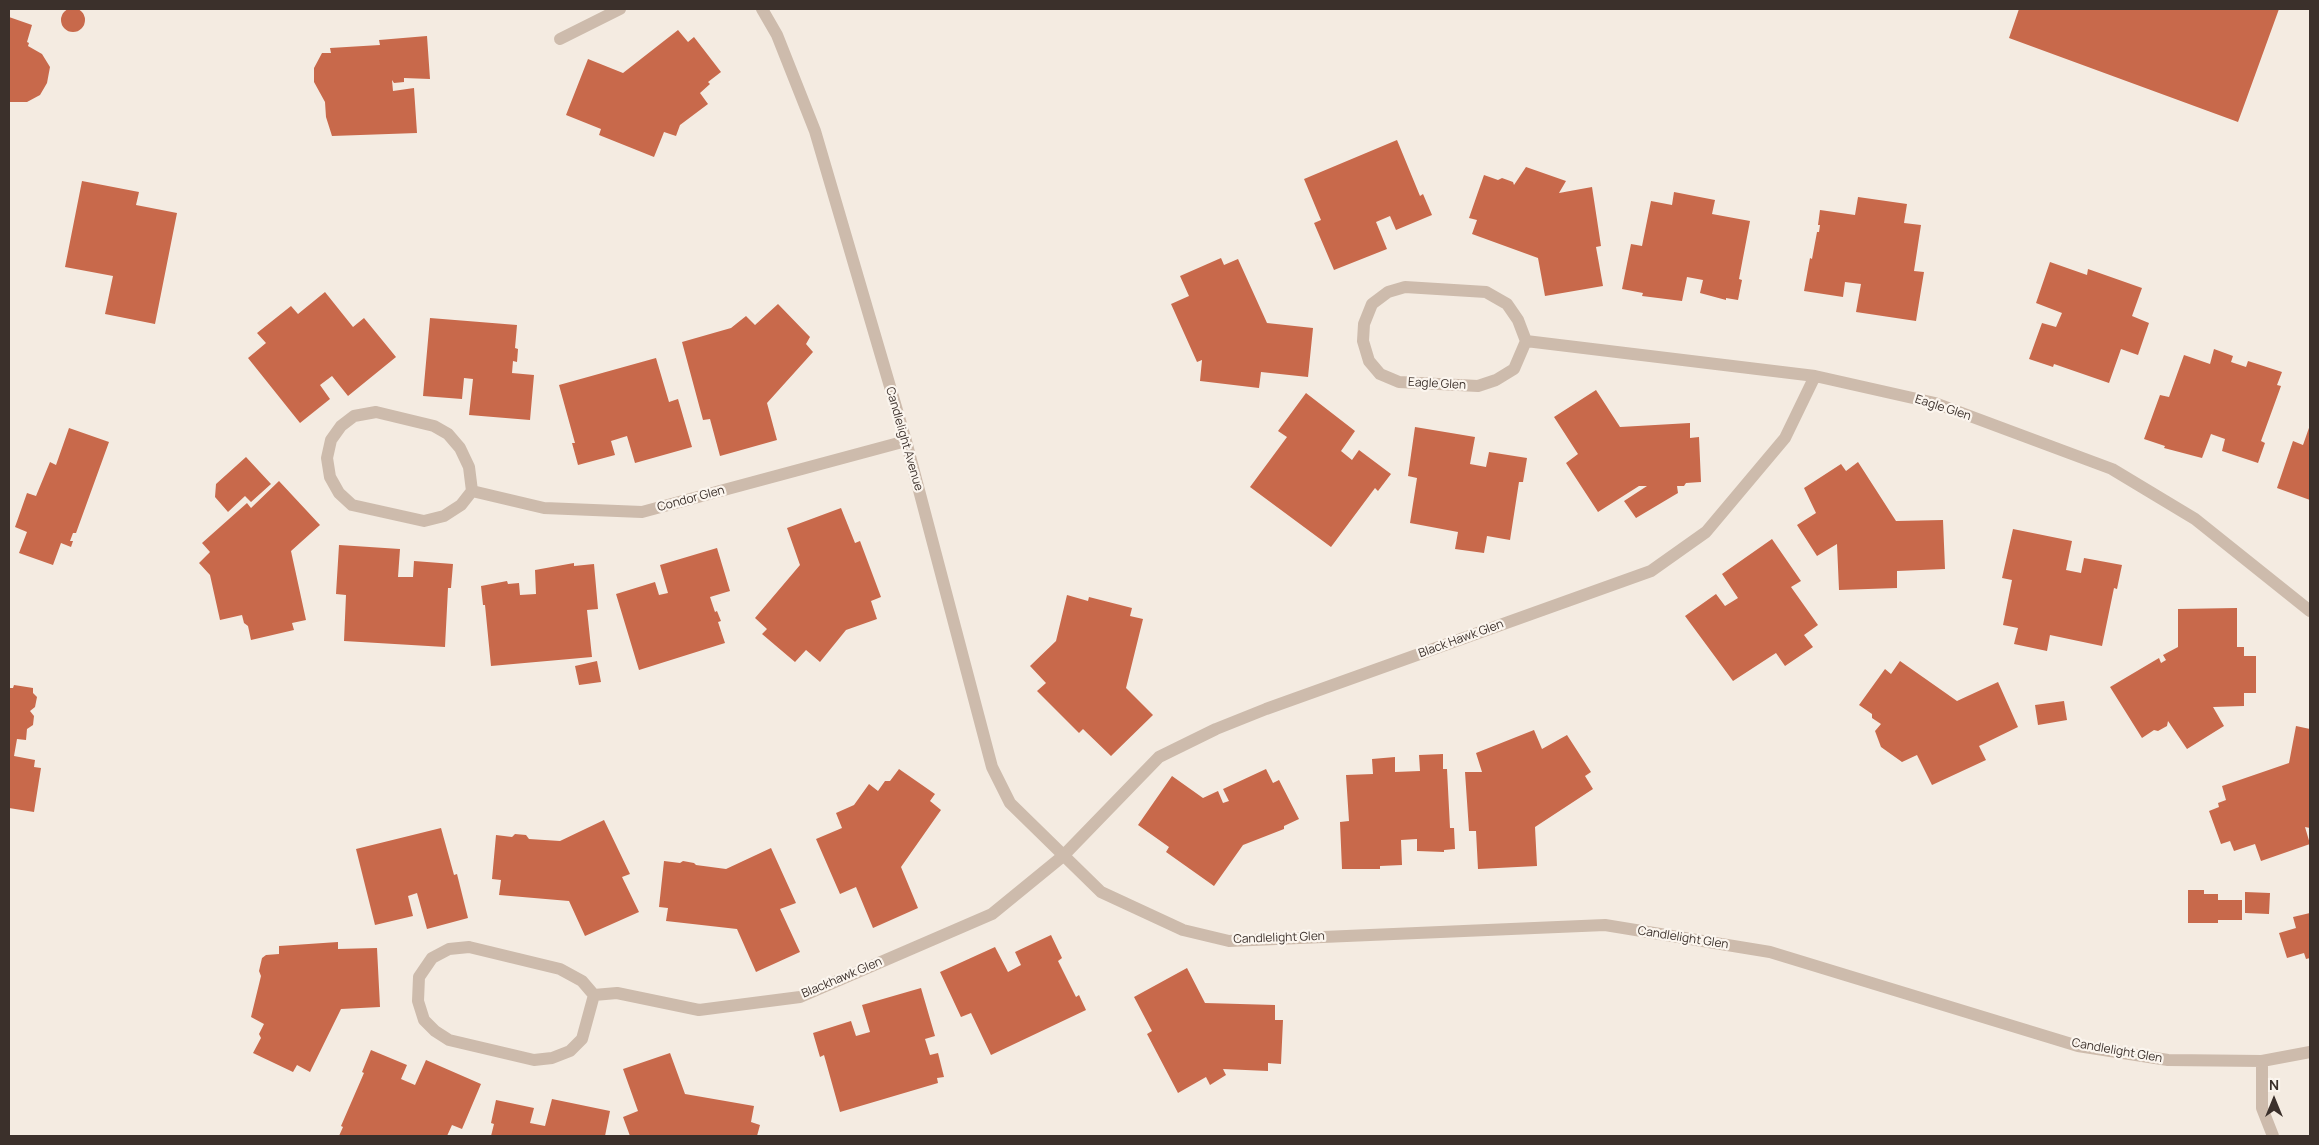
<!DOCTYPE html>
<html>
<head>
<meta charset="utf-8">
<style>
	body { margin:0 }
	#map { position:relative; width:2319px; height:1145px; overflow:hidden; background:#f4ebe1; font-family:Manrope,sans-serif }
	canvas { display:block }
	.frame { position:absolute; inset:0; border:10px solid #3b302b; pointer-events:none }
	.north { position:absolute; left:2249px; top:1075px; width:50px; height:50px; -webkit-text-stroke:4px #fbf5ee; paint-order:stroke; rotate:0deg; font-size:14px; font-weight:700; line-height:20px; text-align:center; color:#3b302b }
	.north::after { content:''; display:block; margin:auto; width:18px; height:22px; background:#3b302b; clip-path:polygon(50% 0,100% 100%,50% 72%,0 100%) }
</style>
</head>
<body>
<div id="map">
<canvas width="2319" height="1145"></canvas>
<div class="frame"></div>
<div class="north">N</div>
</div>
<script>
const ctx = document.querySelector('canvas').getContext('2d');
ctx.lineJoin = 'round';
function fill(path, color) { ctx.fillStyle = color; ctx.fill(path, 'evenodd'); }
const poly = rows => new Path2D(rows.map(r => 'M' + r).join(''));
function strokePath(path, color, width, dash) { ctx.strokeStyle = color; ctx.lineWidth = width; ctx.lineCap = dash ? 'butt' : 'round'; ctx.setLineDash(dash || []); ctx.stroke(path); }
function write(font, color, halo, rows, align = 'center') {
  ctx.font = font + ' Manrope,sans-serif'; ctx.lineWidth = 4.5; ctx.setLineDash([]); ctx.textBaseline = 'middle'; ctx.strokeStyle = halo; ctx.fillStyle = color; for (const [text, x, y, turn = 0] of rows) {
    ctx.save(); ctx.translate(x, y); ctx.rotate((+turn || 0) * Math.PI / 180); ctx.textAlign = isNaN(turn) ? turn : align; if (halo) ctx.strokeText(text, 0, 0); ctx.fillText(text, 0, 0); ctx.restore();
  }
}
const building = poly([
	'61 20a12 12 0 1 1 24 0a12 12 0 1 1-24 0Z',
	[2019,9,2279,9,2238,122,2009,38],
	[9,17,32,25,27,42,29,43,28,46,42,54,50,67,47,83,40,95,27,102,9,102],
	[678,30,688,42,694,37,721,72,708,82,710,84,700,93,708,104,680,125,676,136,664,132,654,157,599,135,601,129,566,115,588,59,623,73],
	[427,36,430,79,404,78,404,82,394,83,392,80,393,91,414,88,417,133,332,136,326,117,325,102,314,82,314,68,322,53,331,53,330,48,380,45,379,40],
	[1397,140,1420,196,1423,194,1432,215,1396,230,1390,216,1376,222,1387,249,1334,270,1314,223,1321,220,1304,179],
	[1526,167,1566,181,1559,193,1592,187,1601,246,1596,247,1603,286,1545,296,1538,258,1472,234,1477,220,1469,218,1484,175,1498,180,1502,178,1513,182,1514,185],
	[82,181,139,192,136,205,177,213,155,324,105,314,113,276,65,267],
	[1674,192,1715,200,1712,214,1750,221,1739,279,1742,280,1738,300,1726,298,1726,300,1700,293,1703,280,1687,277,1682,301,1642,296,1643,293,1622,289,1631,244,1642,246,1651,201,1672,205],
	[1858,197,1907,204,1904,223,1921,225,1914,271,1924,272,1916,321,1856,312,1861,284,1845,282,1843,297,1804,291,1810,258,1812,259,1817,232,1819,232,1820,225,1818,225,1820,210,1855,215],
	[1221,258,1224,265,1238,259,1267,323,1313,328,1308,377,1261,372,1259,388,1200,381,1202,360,1197,362,1171,304,1189,296,1180,276],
	[2050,262,2087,275,2088,269,2142,288,2132,316,2149,323,2138,355,2121,349,2109,383,2054,364,2053,367,2029,359,2042,323,2056,327,2062,313,2036,303],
	[325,292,353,327,364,318,396,357,348,396,332,376,320,385,330,399,300,423,248,358,266,343,257,333,291,306,298,314],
	[778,304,810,337,806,344,813,352,767,403,777,440,720,456,710,419,703,420,682,342,731,328,746,316,755,325],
	[430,318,517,325,515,348,518,349,517,362,513,361,512,373,534,375,530,420,469,415,473,379,464,378,462,399,423,396],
	[2214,349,2233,356,2231,362,2246,367,2248,361,2282,372,2277,385,2281,386,2261,441,2265,443,2258,463,2222,451,2225,439,2211,434,2202,458,2164,448,2165,446,2144,439,2160,395,2169,397,2184,355,2210,364],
	[656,358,669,402,678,399,692,447,635,463,627,436,611,441,615,455,578,465,572,443,575,443,559,385],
	[1596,390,1620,427,1690,423,1690,438,1699,437,1701,482,1686,483,1684,486,1677,486,1678,493,1636,518,1624,501,1647,486,1639,486,1598,512,1566,463,1578,454,1554,417],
	[1306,393,1355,431,1341,451,1352,460,1359,450,1391,474,1378,491,1375,488,1331,547,1250,487,1287,437,1278,431],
	[2310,425,2310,500,2277,488,2293,441,2303,445],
	[1415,427,1475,437,1470,464,1486,467,1489,452,1527,458,1523,482,1519,482,1510,540,1487,536,1484,553,1455,549,1458,532,1410,523,1417,478,1408,476],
	[69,428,109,442,76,533,73,533,70,541,73,541,71,547,61,543,53,565,19,553,27,532,15,527,27,493,36,496,50,462,56,465],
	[246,457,271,484,251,502,245,496,228,512,215,497,216,484],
	[1858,462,1896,521,1943,520,1945,569,1897,571,1897,588,1839,590,1837,544,1817,556,1797,525,1816,513,1804,488,1841,464,1846,471],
	[279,481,320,525,291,551,306,620,292,623,294,630,251,640,248,626,244,623,242,615,220,620,210,575,199,563,210,552,202,543,247,503,251,508],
	[841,508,855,543,860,541,881,597,871,601,877,619,846,630,820,662,806,650,795,662,762,634,767,629,755,618,800,565,787,528],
	[2013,529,2072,541,2066,570,2081,573,2084,558,2122,565,2117,589,2114,588,2102,646,2050,635,2047,651,2014,644,2018,628,2003,625,2012,580,2002,578],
	[1772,539,1801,581,1791,587,1818,625,1804,635,1813,647,1785,666,1776,653,1733,681,1685,616,1716,594,1725,606,1738,598,1722,574],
	[339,545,400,549,398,577,413,577,414,561,453,564,451,588,448,588,445,647,344,641,346,595,336,594],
	[717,548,730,591,710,597,715,612,717,611,721,621,718,622,725,643,639,670,616,594,655,582,659,595,668,593,660,565],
	[574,563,574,566,594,564,598,609,587,610,592,657,491,666,485,605,483,605,481,586,507,581,508,584,519,583,520,595,536,594,535,570],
	[1067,595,1088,601,1089,597,1132,608,1130,616,1143,619,1126,688,1153,715,1111,756,1083,729,1079,733,1037,691,1046,683,1030,666,1056,641],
	[2237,608,2237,647,2244,647,2244,656,2256,656,2256,693,2244,693,2244,706,2213,707,2224,726,2187,749,2168,721,2167,726,2158,731,2154,730,2142,738,2110,687,2159,658,2161,663,2166,660,2163,655,2178,647,2178,609],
	[597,661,601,682,579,685,575,666],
	[1900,661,1957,701,1998,682,2018,727,1979,746,1986,760,1932,785,1917,755,1902,762,1881,747,1875,731,1881,724,1872,718,1872,714,1859,705,1885,669,1891,674],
	[14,685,33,688,33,693,37,697,35,707,30,711,34,716,33,725,27,729,26,740,17,739,14,756,35,760,34,767,41,768,34,812,9,808,9,688,13,688],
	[2064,701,2067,720,2038,725,2035,705],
	[2296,726,2310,729,2310,828,2305,827,2310,844,2261,861,2255,844,2234,851,2230,841,2221,844,2209,811,2219,807,2218,803,2226,800,2222,786,2289,763],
	[1534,730,1542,749,1567,735,1591,772,1585,776,1593,789,1535,827,1537,866,1478,869,1476,831,1469,831,1465,772,1482,772,1476,753],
	[1443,754,1443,769,1447,769,1450,828,1454,828,1455,849,1444,850,1444,852,1417,851,1417,839,1401,840,1402,865,1380,866,1380,869,1342,869,1340,822,1349,821,1346,775,1373,774,1372,759,1395,757,1395,772,1420,771,1419,755],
	[899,769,935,794,930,801,941,810,901,867,918,908,873,928,856,887,840,894,816,839,842,828,836,813,854,805,869,784,878,791,885,781,890,781],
	[1266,769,1273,783,1279,780,1299,819,1284,826,1284,829,1243,845,1214,886,1166,852,1169,847,1138,825,1172,776,1203,798,1218,791,1223,803,1229,801,1223,789],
	[604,820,630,874,622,877,639,912,585,936,569,901,499,895,501,880,492,879,496,835,512,837,515,834,526,835,529,839,560,841],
	[441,828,454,875,457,874,468,918,427,929,417,893,408,896,413,916,375,925,356,849],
	[771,848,796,903,780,909,800,952,756,972,737,929,666,921,668,908,659,907,664,861,680,863,683,861,694,863,696,865,726,869],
	[2188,890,2204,890,2204,894,2218,894,2218,900,2242,900,2242,920,2218,920,2218,923,2188,923],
	[2245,892,2270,893,2269,914,2245,913],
	[2310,913,2310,958,2306,959,2304,953,2287,958,2279,933,2296,928,2293,917],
	[1051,935,1062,958,1058,961,1076,997,1079,995,1086,1010,991,1055,971,1013,961,1017,940,972,995,947,1008,972,1021,965,1015,952],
	[338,942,338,949,377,948,380,1007,341,1009,310,1072,297,1065,293,1072,253,1053,261,1038,259,1034,264,1024,251,1017,261,976,259,971,262,958,266,955,279,954,279,946],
	[1187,968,1205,1003,1275,1005,1275,1020,1283,1020,1281,1064,1268,1063,1268,1071,1223,1069,1226,1075,1210,1085,1206,1077,1178,1093,1147,1034,1152,1031,1134,997],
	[921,988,935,1036,925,1039,930,1055,938,1053,944,1077,937,1078,938,1083,840,1112,824,1055,820,1057,813,1033,851,1021,856,1036,870,1032,862,1005],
	[371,1050,407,1065,401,1079,415,1085,426,1060,481,1084,462,1129,452,1125,447,1136,339,1136,343,1127,341,1126,364,1073,362,1072],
	[670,1053,685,1094,754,1106,751,1122,760,1125,757,1136,630,1136,623,1117,638,1111,623,1069],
	[552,1099,610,1111,605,1136,491,1136,494,1124,491,1123,496,1100,534,1108,530,1123,545,1126]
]);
const street = poly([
	[762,9,777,35,815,131,906,441,992,767,1010,803,1101,892,1183,930,1229,941,1605,925,1770,952,2078,1046,2168,1060,2262,1061,2310,1052],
	[560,39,620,9],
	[1405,287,1486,292,1507,304,1518,320,1526,341,1514,369,1496,380,1478,386,1399,382,1380,374,1369,361,1363,341,1364,324,1372,304,1388,292,1405,287],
	[1526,341,1815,376,1935,403,2112,469,2195,519,2310,611],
	[376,412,434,426,448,434,460,448,469,467,472,491,461,505,444,516,424,521,352,505,339,493,330,477,327,458,331,440,341,426,354,416,376,412],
	[472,491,544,508,642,512,906,441],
	[469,947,560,969,582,981,594,995,582,1039,570,1051,552,1058,534,1060,449,1040,435,1031,424,1020,418,1001,419,977,432,958,449,949,469,947],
	[594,995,617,993,699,1010,800,997,992,914,1063,856,1159,757,1216,729,1266,709,1651,571,1706,532,1785,438,1815,376],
	[2262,1061,2262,1108,2273,1136]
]);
const streetNames = [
	["Eagle Glen",1437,384,3],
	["Eagle Glen",1943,408,18],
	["Candlelight Avenue",904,439,74],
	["Condor Glen",691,499,-15],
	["Black Hawk Glen",1461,639,-20],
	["Candlelight Glen",1279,938,-2],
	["Candlelight Glen",1683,938,9],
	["Blackhawk Glen",842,978,-23],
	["Candlelight Glen",2117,1051,10]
];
fill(building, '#c8694b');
strokePath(street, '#cdbbac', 12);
write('12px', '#3b302b', '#fbf5ee', streetNames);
</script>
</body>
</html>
